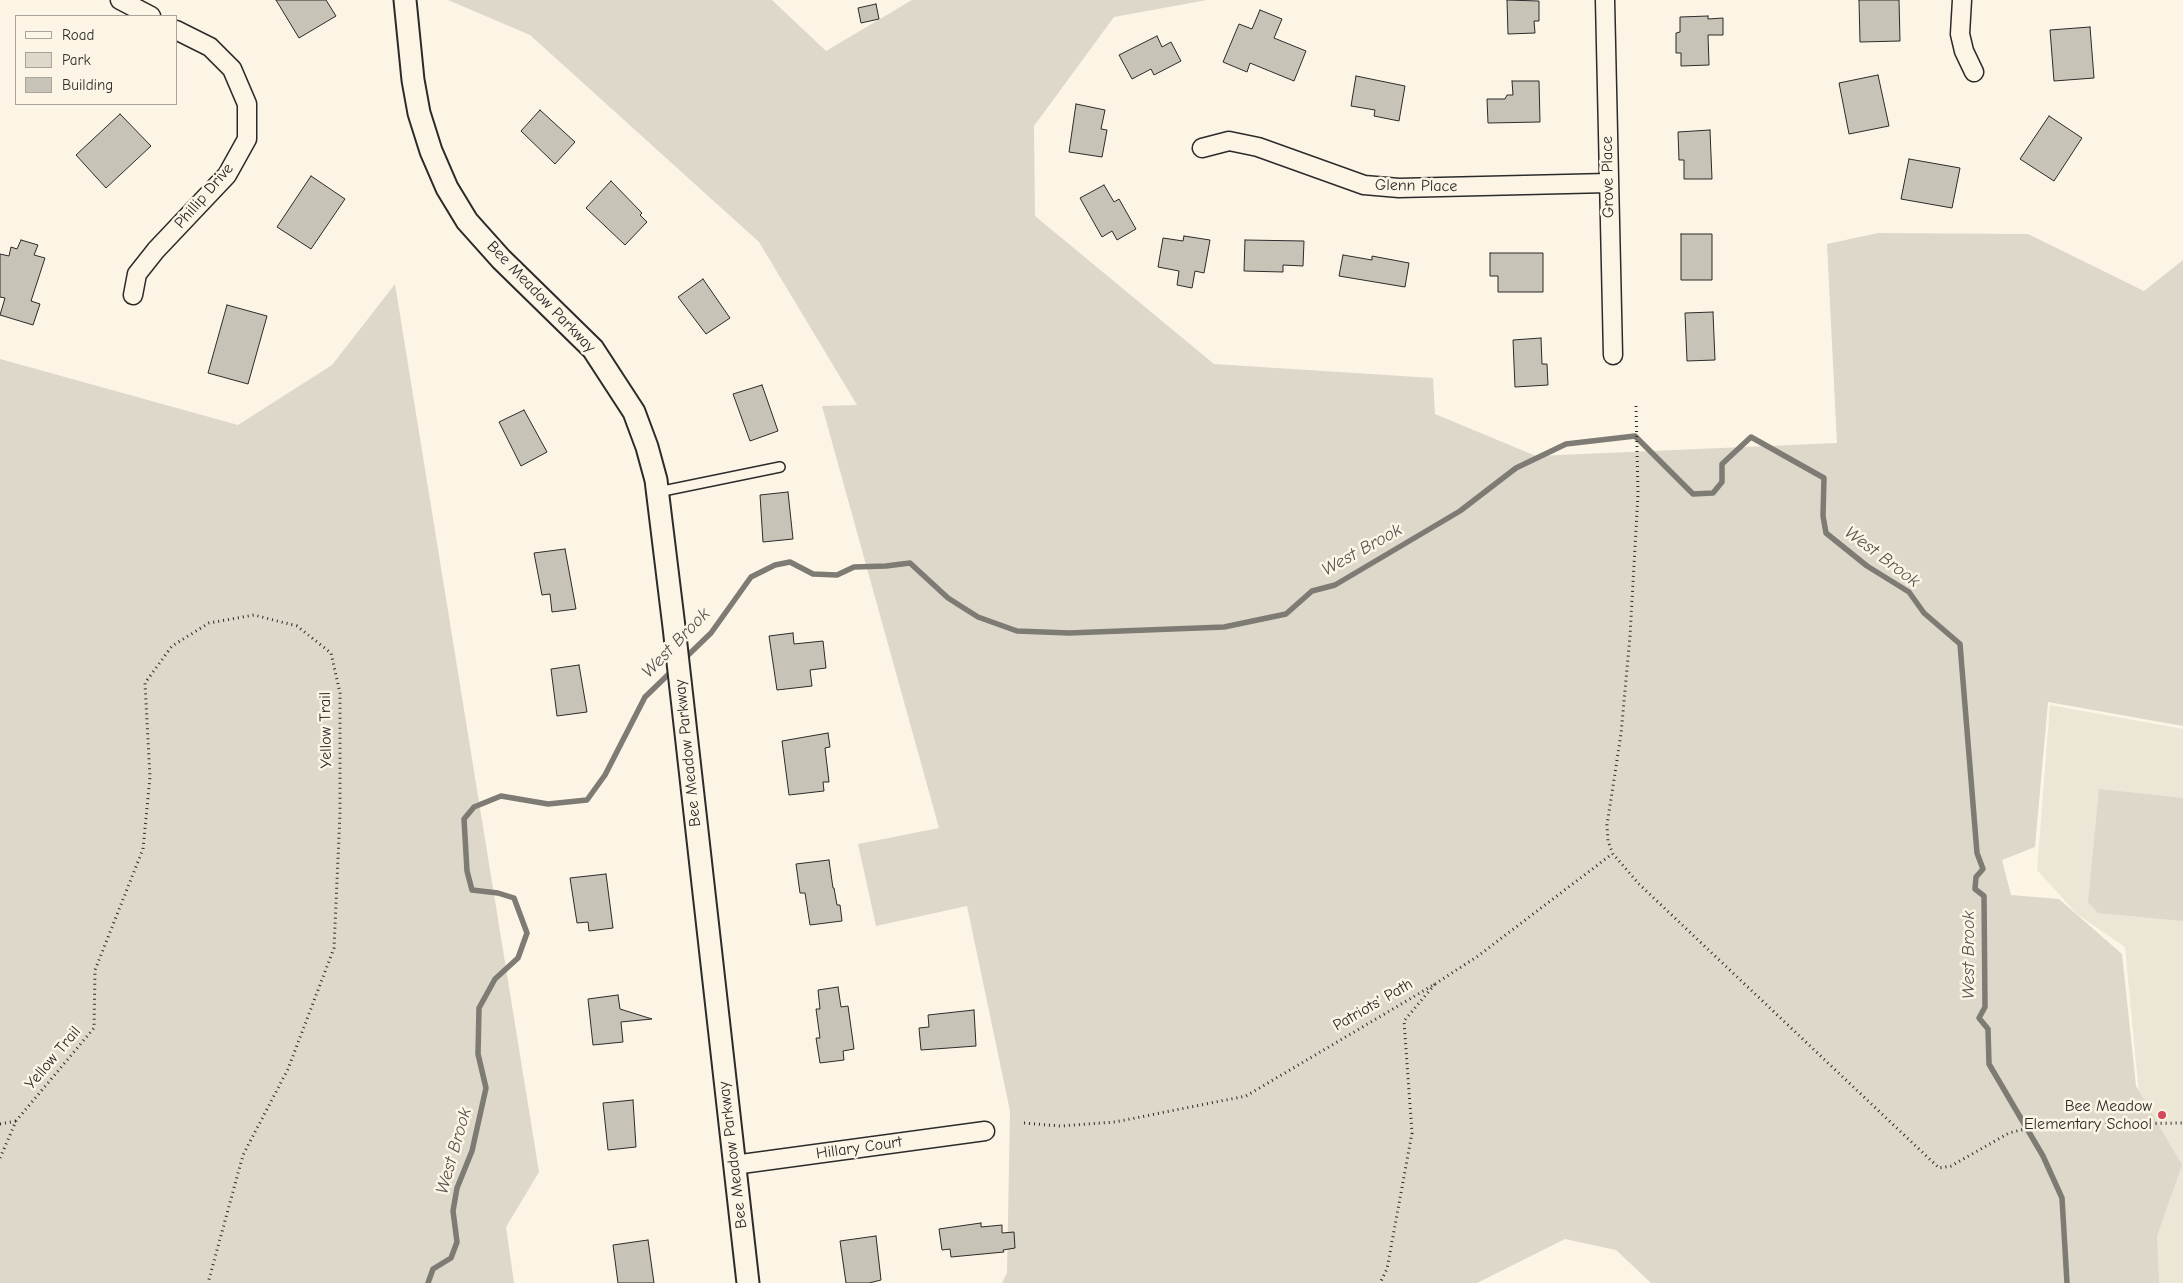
<!DOCTYPE html>
<html>
<head>
<meta charset="utf-8">
<style>
	body { margin:0 }
	#map { position:relative; width:2183px; height:1283px; overflow:hidden; background:#fcf5e5; font-family:"Comic Neue",sans-serif }
	canvas { display:block }
	.legend { position:absolute; left:15px; top:15px; width:162px; height:90px; box-sizing:border-box; background:#fcf5e5; border:1px solid #a8a49b; margin:0; padding:6px 9px; list-style:none; font-size:15px; color:#2b2b2b }
	.legend li { display:flex; align-items:center; gap:10px; height:25px }
	.legend b { width:25px; border:1px solid #a8a49b }
</style>
</head>
<body>
<div id="map">
<canvas width="2183" height="1283"></canvas>
<ul class="legend">
<li><b style="height:6px;background:#fcf5e5"></b>Road</li>
<li><b style="height:14px;background:#ded8ca"></b>Park</li>
<li><b style="height:14px;background:#c8c3b7"></b>Building</li>
</ul>
</div>
<script>
const ctx = document.querySelector('canvas').getContext('2d');
ctx.lineJoin = 'round';
function fill(path, color) { ctx.fillStyle = color; ctx.fill(path, 'evenodd'); }
const poly = rows => new Path2D(rows.map(r => 'M' + r).join(''));
function strokePath(path, color, width, dash) { ctx.strokeStyle = color; ctx.lineWidth = width; ctx.lineCap = dash ? 'butt' : 'round'; ctx.setLineDash(dash || []); ctx.stroke(path); }
function write(font, color, halo, rows, align = 'center') {
  ctx.font = font + ' "Comic Neue",sans-serif'; ctx.lineWidth = 5; ctx.setLineDash([]); ctx.textBaseline = 'middle'; ctx.strokeStyle = halo; ctx.fillStyle = color; for (const [text, x, y, turn = 0] of rows) {
    ctx.save(); ctx.translate(x, y); ctx.rotate((+turn || 0) * Math.PI / 180); ctx.textAlign = isNaN(turn) ? turn : align; if (halo) ctx.strokeText(text, 0, 0); ctx.fillText(text, 0, 0); ctx.restore();
  }
}
const built = poly([
	[2050,705,2183,729,2183,1283,2157,1283,2125,947,2077,914,2037,870]
]);
const green = poly([
	[448,0,772,0,826,51,912,0,1207,0,1114,17,1034,126,1035,216,1214,364,1433,378,1435,414,1536,456,1837,443,1827,244,1878,233,2028,234,2144,291,2183,260,2183,726,2048,702,2035,847,2002,860,2011,895,2059,899,2122,954,2136,1086,2182,1165,2157,1236,2159,1283,1651,1283,1616,1250,1565,1239,1477,1283,1002,1283,1007,1273,1010,1111,967,906,876,926,858,844,939,828,822,406,857,405,759,242,530,35],
	[395,284,539,1172,506,1227,514,1283,0,1283,0,359,238,425,332,365],
	[2099,789,2183,798,2183,921,2098,913,2088,902]
]);
const stream = poly([
	[683,660,711,633,751,577,775,565,790,562,813,574,837,575,854,567,886,566,910,563,948,598,978,617,1017,631,1069,633,1224,627,1286,614,1312,591,1335,585,1460,511,1516,468,1566,444,1635,436,1693,494,1713,493,1722,482,1722,464,1751,437,1824,478,1823,516,1826,533,1867,566,1909,592,1924,613,1960,644,1977,853,1983,869,1976,877,1975,889,1984,896,1985,1007,1979,1018,1988,1029,1989,1064,2043,1156,2062,1198,2067,1283],
	[428,1283,433,1269,451,1258,457,1242,453,1211,457,1188,472,1151,486,1088,478,1054,479,1008,495,979,518,958,527,933,514,898,498,893,472,890,467,871,464,819,474,807,501,796,548,804,587,800,605,775,645,697,674,669]
]);
const building = poly([
	[276,0,326,0,336,16,299,38,276,0],
	[1507,0,1539,1,1539,21,1534,21,1535,33,1508,34,1507,0],
	[1859,0,1899,0,1900,41,1860,42,1859,0],
	[876,4,879,19,861,23,858,8,876,4],
	[1260,10,1282,19,1274,38,1306,51,1294,81,1250,63,1247,72,1223,62,1239,24,1252,29,1260,10],
	[1708,16,1708,19,1723,18,1723,35,1708,35,1709,65,1681,66,1681,53,1676,53,1676,33,1680,32,1680,17,1708,16],
	[2090,27,2094,78,2054,81,2050,30,2090,27],
	[1157,36,1162,47,1171,42,1181,61,1154,75,1151,69,1132,79,1119,55,1157,36],
	[1878,75,1889,126,1849,134,1839,83,1878,75],
	[1356,76,1405,86,1399,121,1374,116,1375,110,1351,106,1356,76],
	[1512,81,1539,81,1540,122,1488,123,1487,99,1505,99,1507,95,1513,95,1512,81],
	[1076,104,1105,110,1101,129,1107,130,1102,157,1069,152,1076,104],
	[540,110,575,142,555,164,521,131,540,110],
	[120,114,151,146,106,188,76,155,120,114],
	[2049,116,2082,138,2054,181,2020,159,2049,116],
	[1710,130,1712,179,1684,179,1684,160,1679,160,1678,132,1710,130],
	[1909,159,1960,168,1952,208,1901,199,1909,159],
	[311,176,345,199,311,249,277,227,311,176],
	[611,181,642,213,640,215,647,222,625,245,586,208,611,181],
	[1104,185,1114,202,1119,199,1136,229,1117,240,1112,231,1102,237,1080,198,1104,185],
	[1681,234,1712,234,1712,280,1681,280,1681,234],
	[1184,236,1210,240,1204,273,1195,271,1192,288,1177,285,1179,271,1158,267,1163,238,1183,241,1184,236],
	[21,240,38,245,34,255,45,258,31,301,40,304,33,325,0,315,5,298,0,297,0,254,9,256,11,247,17,249,21,240],
	[1245,240,1304,241,1303,266,1283,265,1283,272,1244,271,1245,240],
	[1490,253,1543,253,1543,292,1498,292,1498,276,1490,276,1490,253],
	[1343,255,1372,260,1372,256,1409,263,1405,287,1339,276,1343,255],
	[703,279,730,318,706,334,678,297,703,279],
	[227,305,267,316,248,384,208,373,227,305],
	[1713,312,1715,360,1687,361,1685,313,1713,312],
	[1541,338,1542,364,1547,364,1548,385,1515,387,1513,340,1541,338],
	[762,385,778,431,750,441,733,394,762,385],
	[524,410,547,452,521,466,499,422,524,410],
	[788,492,793,539,763,542,760,495,788,492],
	[565,549,576,609,552,612,550,594,542,595,534,553,565,549],
	[793,633,794,644,823,641,826,668,810,670,812,686,777,690,769,636,793,633],
	[579,665,587,712,557,716,551,669,579,665],
	[828,733,830,747,825,748,829,782,823,782,824,791,789,795,782,741,828,733],
	[829,860,833,888,834,888,837,905,840,905,842,921,810,925,805,893,800,893,796,864,829,860],
	[606,874,613,928,589,931,588,922,577,923,570,878,606,874],
	[838,987,841,1007,848,1006,854,1049,843,1051,844,1060,820,1063,816,1038,820,1038,816,1009,820,1009,818,990,838,987],
	[618,995,620,1009,652,1019,621,1022,623,1042,593,1045,588,999,618,995],
	[974,1010,976,1046,921,1050,919,1028,929,1027,928,1015,974,1010],
	[633,1100,636,1147,608,1150,603,1103,633,1100],
	[981,1223,981,1227,1002,1225,1002,1233,1014,1232,1015,1248,1003,1250,1004,1252,951,1257,950,1249,942,1250,939,1229,981,1223],
	[876,1236,881,1280,869,1283,846,1283,840,1241,876,1236],
	[648,1240,654,1283,618,1283,613,1245,648,1240]
]);
const path = poly([
	[1636,406,1638,494,1630,636,1621,734,1607,825,1608,841,1613,854,1639,884,1939,1168,1951,1166,2009,1133,2041,1125,2183,1123],
	[1435,984,1478,956,1612,854],
	[1024,1123,1060,1126,1115,1122,1246,1096,1435,984,1404,1021,1412,1133,1387,1269,1380,1283],
	[0,1124,16,1121],
	[0,1158,16,1121,94,1028,95,970,143,849,150,777,145,683,172,646,209,623,254,615,297,626,331,653,340,693,340,814,334,948,288,1069,243,1155,208,1283]
]);
const service = poly([
	[658,492,780,467]
]);
const minor = poly([
	[120,0,151,16],
	[1605,0,1613,355],
	[1962,0,1960,34,1964,51,1974,72],
	[1202,148,1229,141,1258,147,1364,185,1399,188,1608,183],
	[133,295,137,274,156,250,227,175,247,139,247,104,232,69,210,47,176,30],
	[734,1165,985,1131]
]);
const tertiary = poly([
	[405,0,413,80,419,113,431,151,447,188,467,221,501,259,593,349,634,412,647,447,656,480,674,627,748,1283]
]);
const markers = [
	[2162,1115,5,"#d1495b"]
];
const streetNames = [
	["Grove Place",1608,177,-91],
	["Glenn Place",1416,186,1],
	["Phillip Drive",204,196,-49],
	["Bee Meadow Parkway",541,297,46],
	["Yellow Trail",326,730,-91],
	["Bee Meadow Parkway",688,753,-96],
	["Patriots' Path",1373,1005,-30],
	["Yellow Trail",53,1058,-50],
	["Hillary Court",859,1148,-8],
	["Bee Meadow Parkway",733,1155,-97]
];
const poiNames = [
	["Bee Meadow",2152,1106],
	["Elementary School",2152,1124]
];
const waterNames = [
	["West Brook",1362,550,-29],
	["West Brook",1882,557,37],
	["West Brook",676,643,-46],
	["West Brook",1969,955,-90],
	["West Brook",454,1151,-74]
];
fill(built, '#ece6d7');
fill(green, '#ded8ca');
strokePath(stream, '#7d7b74', 5.5);
fill(building, '#c8c3b7');
strokePath(building, '#2b2b2b', 1);
strokePath(service, '#2b2b2b', 12);
strokePath(minor, '#2b2b2b', 21);
strokePath(tertiary, '#2b2b2b', 25);
strokePath(path, '#2b2b2b', 3, [1, 4]);
strokePath(service, '#fcf5e5', 9);
strokePath(minor, '#fcf5e5', 18);
strokePath(tertiary, '#fcf5e5', 21);
for (const [x, y, r, color] of markers) { const dot = new Path2D(); dot.arc(x, y, r, 0, 2 * Math.PI); ctx.fillStyle = color; ctx.fill(dot); strokePath(dot, '#fcf5e5', 2); }
write('16px', '#2b2b2b', '#fcf5e5', streetNames);
write('16px', '#2b2b2b', '#fcf5e5', poiNames, 'right');
write('italic 18px', '#545350', '#fcf5e5', waterNames);
</script>
</body>
</html>
